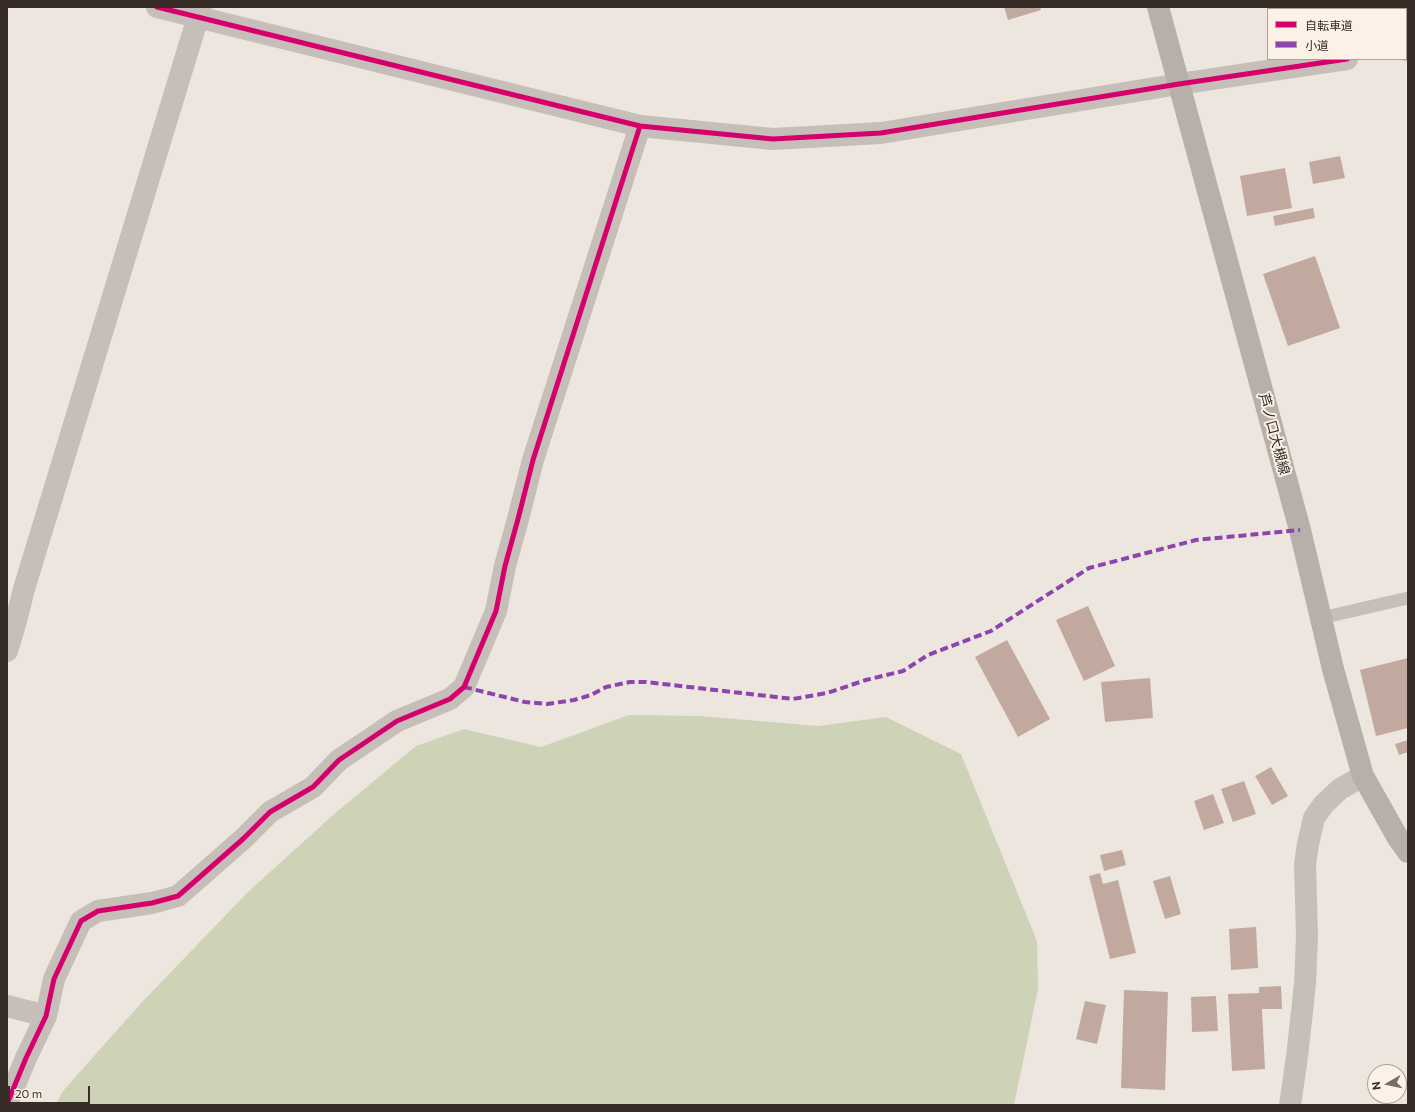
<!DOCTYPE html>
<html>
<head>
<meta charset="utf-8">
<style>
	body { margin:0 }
	#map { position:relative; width:1415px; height:1112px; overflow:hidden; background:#ede6df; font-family:Commissioner,"Noto Sans JP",sans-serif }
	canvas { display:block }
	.frame { position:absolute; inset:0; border:8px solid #372c26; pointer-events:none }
	.legend { position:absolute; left:1267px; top:8px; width:140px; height:52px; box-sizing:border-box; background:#fbf1e6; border:1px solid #ada299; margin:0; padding:5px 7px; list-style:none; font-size:12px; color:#372c26 }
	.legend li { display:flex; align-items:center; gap:8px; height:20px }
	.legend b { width:20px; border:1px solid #ada299 }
	.north { position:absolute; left:1367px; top:1064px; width:40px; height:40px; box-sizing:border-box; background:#fbf1e6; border:1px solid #ada299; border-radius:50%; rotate:261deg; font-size:11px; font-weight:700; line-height:16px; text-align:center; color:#372c26 }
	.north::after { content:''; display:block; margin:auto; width:14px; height:18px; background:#776d67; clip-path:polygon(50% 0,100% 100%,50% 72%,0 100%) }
	.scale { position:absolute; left:8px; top:1086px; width:82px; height:18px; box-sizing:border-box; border:2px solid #372c26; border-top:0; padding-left:5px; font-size:12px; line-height:14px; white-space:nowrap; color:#372c26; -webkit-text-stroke:3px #fbf1e6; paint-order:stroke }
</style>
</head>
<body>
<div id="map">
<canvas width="1415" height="1112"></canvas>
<div class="frame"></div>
<ul class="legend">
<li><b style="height:5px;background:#d6006c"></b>自転車道</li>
<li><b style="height:5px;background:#8e44ad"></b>小道</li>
</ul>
<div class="north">N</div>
<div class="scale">20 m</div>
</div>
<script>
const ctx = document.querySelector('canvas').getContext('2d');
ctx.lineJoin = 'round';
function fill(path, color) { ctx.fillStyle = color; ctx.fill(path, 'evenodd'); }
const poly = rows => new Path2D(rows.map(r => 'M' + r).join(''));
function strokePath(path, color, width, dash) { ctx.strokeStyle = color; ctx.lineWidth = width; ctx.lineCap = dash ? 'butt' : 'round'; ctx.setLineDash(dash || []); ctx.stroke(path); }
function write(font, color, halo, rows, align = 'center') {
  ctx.font = font + ' Commissioner,"Noto Sans JP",sans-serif'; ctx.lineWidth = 4; ctx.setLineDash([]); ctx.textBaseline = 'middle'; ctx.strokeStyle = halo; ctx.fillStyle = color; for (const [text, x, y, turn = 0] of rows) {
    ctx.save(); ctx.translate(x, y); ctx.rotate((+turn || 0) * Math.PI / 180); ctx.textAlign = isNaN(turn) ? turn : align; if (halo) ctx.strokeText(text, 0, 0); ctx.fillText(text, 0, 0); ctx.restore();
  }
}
const green = poly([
	[629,715,700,716,818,726,886,717,961,754,1037,941,1038,989,1014,1105,56,1105,62,1092,143,1001,248,892,333,815,416,746,464,729,541,747]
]);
const building = poly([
	[1004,7,1040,7,1041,10,1008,20],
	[1340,156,1345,178,1313,184,1309,162],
	[1285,168,1292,208,1247,216,1240,176],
	[1313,208,1315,218,1275,226,1273,216],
	[1315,256,1340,328,1288,346,1263,274],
	[1088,606,1115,666,1084,681,1056,620],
	[1007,640,1050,719,1018,737,975,657],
	[1408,658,1408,728,1376,736,1360,670],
	[1150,678,1153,718,1105,722,1101,682],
	[1408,740,1408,752,1399,755,1395,744],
	[1271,767,1288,796,1272,805,1255,776],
	[1244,781,1256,814,1233,822,1221,789],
	[1213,794,1224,823,1204,830,1194,801],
	[1122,850,1126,865,1104,871,1100,855],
	[1100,873,1103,884,1118,880,1136,953,1110,959,1089,876],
	[1170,876,1181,914,1165,919,1153,881],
	[1256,927,1258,968,1231,970,1229,929],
	[1281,986,1282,1009,1262,1009,1265,1069,1232,1071,1228,994,1259,993,1259,987],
	[1124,990,1168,992,1165,1090,1121,1088],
	[1216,996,1218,1031,1192,1032,1191,997],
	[1085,1001,1106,1005,1097,1044,1076,1039]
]);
const service = poly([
	[1321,618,1408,598]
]);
const minor = poly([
	[7,651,16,621,24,589,201,7],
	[7,1006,46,1016],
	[7,1104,26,1058,46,1016,54,979,81,921,98,911,152,903,178,896,243,839,270,812,313,787,339,760,397,721,450,699,464,687,496,611,505,566,518,519,533,460,640,126],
	[1290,1105,1297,1057,1305,984,1307,936,1305,864,1308,844,1314,818,1324,804,1340,789,1363,776]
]);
const tertiary = poly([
	[157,7,640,126,773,139,881,133,1179,84,1347,59],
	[1406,50,1408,50]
]);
const secondary = poly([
	[1158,7,1300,530,1333,669,1363,776,1398,838,1408,852]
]);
const quiet = poly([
	[464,687,525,702,547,704,574,700,591,695,606,687,630,682,646,682,793,699,827,693,866,680,903,671,928,655,991,631,1089,568,1196,540,1300,530]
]);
const cycleway = poly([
	[157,7,640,126,773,139,881,133,1179,84,1347,59],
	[7,1104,26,1058,46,1016,54,979,81,921,98,911,152,903,178,896,243,839,270,812,313,787,339,760,397,721,450,699,464,687,496,611,505,566,518,519,533,460,640,126]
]);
const streetNames = [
	["芦ノ口大槻線",1274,434,75]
];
fill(green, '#ced3b8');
fill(building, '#c2a99f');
strokePath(service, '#c6beb8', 13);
strokePath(minor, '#c6beb8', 22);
strokePath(tertiary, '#c6beb8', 22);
strokePath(secondary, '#b7afa9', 22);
strokePath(quiet, '#8e44ad', 4, [8, 4]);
strokePath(cycleway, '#d6006c', 5);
write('14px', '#372c26', '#fbf1e6', streetNames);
</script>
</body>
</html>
